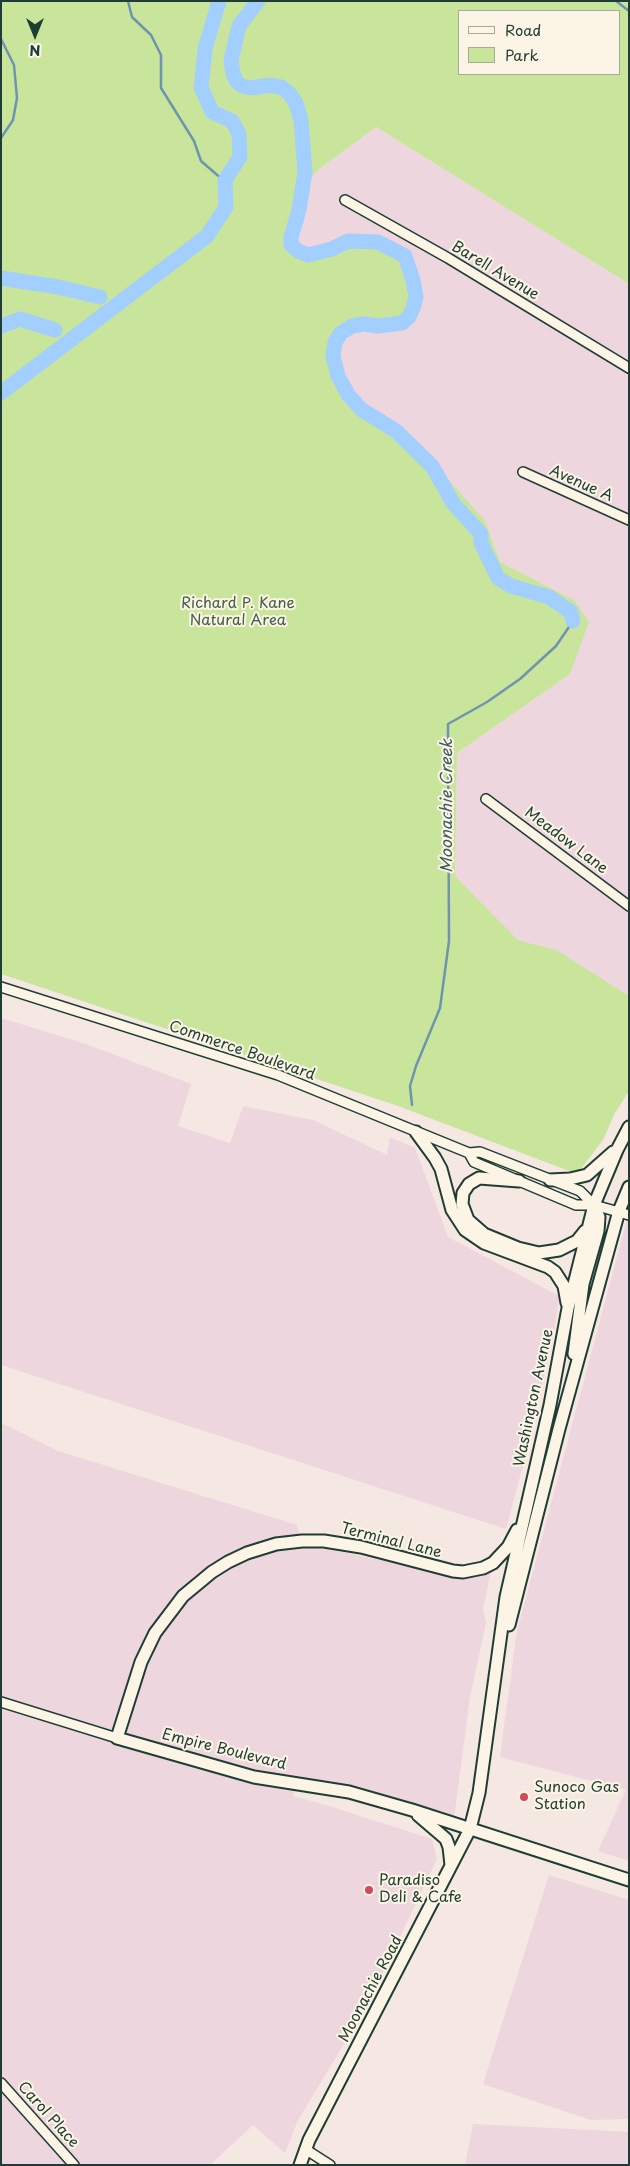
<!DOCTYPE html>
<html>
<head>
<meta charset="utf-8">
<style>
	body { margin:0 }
	#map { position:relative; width:630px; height:2166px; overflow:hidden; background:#f5e7e2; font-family:"Playpen Sans",sans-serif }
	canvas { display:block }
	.frame { position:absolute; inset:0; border:2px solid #1f3d34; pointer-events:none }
	.legend { position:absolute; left:458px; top:10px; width:162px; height:65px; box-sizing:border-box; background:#fcf5e5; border:1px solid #a4ab9e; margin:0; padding:6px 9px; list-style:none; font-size:15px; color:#1f3d34 }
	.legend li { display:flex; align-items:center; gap:10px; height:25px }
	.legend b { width:25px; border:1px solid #a4ab9e }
	.north { position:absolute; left:10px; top:10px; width:50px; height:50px; -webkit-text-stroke:4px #fcf5e5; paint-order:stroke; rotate:180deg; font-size:14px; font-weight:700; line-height:20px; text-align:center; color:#1f3d34 }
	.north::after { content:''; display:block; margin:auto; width:18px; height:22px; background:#1f3d34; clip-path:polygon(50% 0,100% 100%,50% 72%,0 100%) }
</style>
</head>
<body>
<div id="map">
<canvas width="630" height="2166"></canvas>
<div class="frame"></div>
<ul class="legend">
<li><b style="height:6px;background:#fcf5e5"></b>Road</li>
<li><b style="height:14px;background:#c9e59c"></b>Park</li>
</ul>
<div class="north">N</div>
</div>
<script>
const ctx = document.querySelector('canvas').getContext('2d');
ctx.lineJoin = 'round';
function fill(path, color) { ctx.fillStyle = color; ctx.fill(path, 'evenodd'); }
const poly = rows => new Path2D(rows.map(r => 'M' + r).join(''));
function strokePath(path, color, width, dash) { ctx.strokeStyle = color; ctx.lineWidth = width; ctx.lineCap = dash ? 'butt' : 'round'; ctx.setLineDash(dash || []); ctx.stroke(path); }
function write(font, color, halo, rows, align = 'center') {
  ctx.font = font + ' "Playpen Sans",sans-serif'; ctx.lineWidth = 4; ctx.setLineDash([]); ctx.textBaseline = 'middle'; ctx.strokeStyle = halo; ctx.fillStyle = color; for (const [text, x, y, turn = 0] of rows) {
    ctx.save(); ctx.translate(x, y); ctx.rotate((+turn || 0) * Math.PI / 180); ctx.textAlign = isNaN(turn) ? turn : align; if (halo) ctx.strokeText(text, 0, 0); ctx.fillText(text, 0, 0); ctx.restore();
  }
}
const built = poly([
	[376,127,629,284,629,996,557,950,518,940,455,876,457,753,570,674,574,600,500,562,485,521,345,402,325,352,314,258,287,248,299,177,318,170],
	[1,1018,86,1044,191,1084,178,1126,230,1143,243,1106,313,1120,387,1155,390,1137,415,1148,448,1237,559,1296,555,1327,533,1428,506,1529,1,1365],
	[629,1212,629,1861,598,1851,626,1790,500,1757,517,1631],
	[1,1423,58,1451,297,1525,302,1544,458,1576,494,1557,483,1609,486,1623,470,1697,453,1826,296,1787,293,1796,326,1805,432,1839,437,1859,368,2004,298,2120,285,2153,253,2125,210,2165,1,2165],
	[549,1875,629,1900,629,2119,591,2120,483,2084],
	[473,2124,629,2132,629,2165,465,2165]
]);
const green = poly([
	[1,1,629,1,629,284,376,127,318,170,304,185,291,237,291,245,298,251,308,255,332,249,348,241,367,241,378,242,405,256,410,266,416,297,409,317,402,323,393,326,364,324,352,326,341,333,335,342,333,356,338,376,349,396,362,410,396,431,408,442,423,451,485,521,500,562,574,600,589,622,570,674,457,753,455,876,518,940,557,950,629,996,629,1091,615,1113,603,1140,577,1174,398,1106,1,974],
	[459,11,619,11,619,74,459,74]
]);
const stream = poly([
	[128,1,132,17,151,35,161,55,161,88,194,141,201,161,223,180],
	[616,1,629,11],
	[1,39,14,65,17,98,13,120,1,138],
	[412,1105,410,1086,416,1066,440,1008,449,941,448,724,487,702,520,679,556,646,573,621]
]);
const river = poly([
	[258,1,239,26,231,60,233,74,237,82,242,86,252,88,269,85,281,87,289,93,296,103,301,121,305,172,299,210,291,237,291,245,298,251,308,255,332,249,348,241,378,242,405,256,413,280,416,297,413,308,409,317,402,323,378,326,364,324,352,326,341,333,335,342,333,356,338,376,349,396,362,410,396,431,432,466,453,503,481,534,481,543,498,578,511,586,549,597,571,612,573,621],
	[1,278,58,287,100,297],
	[1,326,20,319,55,330],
	[1,393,207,236,226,207,225,180,240,157,239,134,232,121,212,112,201,87,205,49,219,1]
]);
const minor = poly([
	[345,200,448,258,629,368],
	[523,472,629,520],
	[486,799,629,906],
	[1,987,278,1075,469,1153,480,1152,580,1191,594,1205],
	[469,1153,474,1162,576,1205,594,1205,629,1215],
	[1,1702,117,1738],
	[1,2083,74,2165],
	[305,2149,330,2165]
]);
const major = poly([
	[416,1132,435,1158,441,1169,452,1210,465,1230,484,1243,548,1267,555,1272,564,1286,567,1303],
	[550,1180,570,1179,587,1175,613,1152],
	[519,1181,479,1178,469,1184,463,1193,462,1204,468,1220,484,1234,518,1248,539,1253,559,1250,577,1241,585,1231],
	[574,1354,583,1284,598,1231,599,1217,594,1205],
	[517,1530,508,1547,493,1563,483,1568,463,1572,453,1571,361,1547,324,1541,302,1541,276,1544,247,1553,228,1562,212,1572,183,1596,155,1633,141,1662,117,1738,254,1777,349,1792,412,1810,629,1880],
	[509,1625,559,1429,619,1211,629,1187],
	[418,1815,446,1839,449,1847,451,1865],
	[300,2165,309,2140,470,1829,479,1793,506,1597,550,1405,568,1308,594,1205,617,1150,629,1127]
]);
const markers = [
	[524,1797,5,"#d1495b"],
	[369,1890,5,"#d1495b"]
];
const streetNames = [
	["Barell Avenue",495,271,31],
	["Avenue A",581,484,24],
	["Meadow Lane",566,841,37],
	["Commerce Boulevard",242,1051,19],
	["Washington Avenue",534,1398,-78],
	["Terminal Lane",391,1541,14],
	["Empire Boulevard",224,1750,14],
	["Moonachie Road",371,1989,-62],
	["Carol Place",48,2115,48]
];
const parkNames = [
	["Richard P. Kane",238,604],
	["Natural Area",238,621]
];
const poiNames = [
	["Sunoco Gas",534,1788],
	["Station",534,1805],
	["Paradiso",379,1881],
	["Deli & Cafe",379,1898]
];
const waterNames = [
	["Moonachie Creek",448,806,-90]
];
fill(built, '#edd6de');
fill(green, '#c9e59c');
strokePath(stream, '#6e95ad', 2.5);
strokePath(river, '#a2cffd', 15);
strokePath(minor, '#1f3d34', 12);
strokePath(major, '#1f3d34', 15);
strokePath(minor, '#fcf5e5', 9);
strokePath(major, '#fcf5e5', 11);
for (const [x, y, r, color] of markers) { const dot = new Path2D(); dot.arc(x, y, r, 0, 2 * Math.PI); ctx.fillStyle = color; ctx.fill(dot); strokePath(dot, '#fcf5e5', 2); }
write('15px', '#1f3d34', '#fcf5e5', streetNames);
write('15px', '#415f49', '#fcf5e5', parkNames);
write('15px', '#1f3d34', '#fcf5e5', poiNames, 'left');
write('italic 16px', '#395a5c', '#fcf5e5', waterNames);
</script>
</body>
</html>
